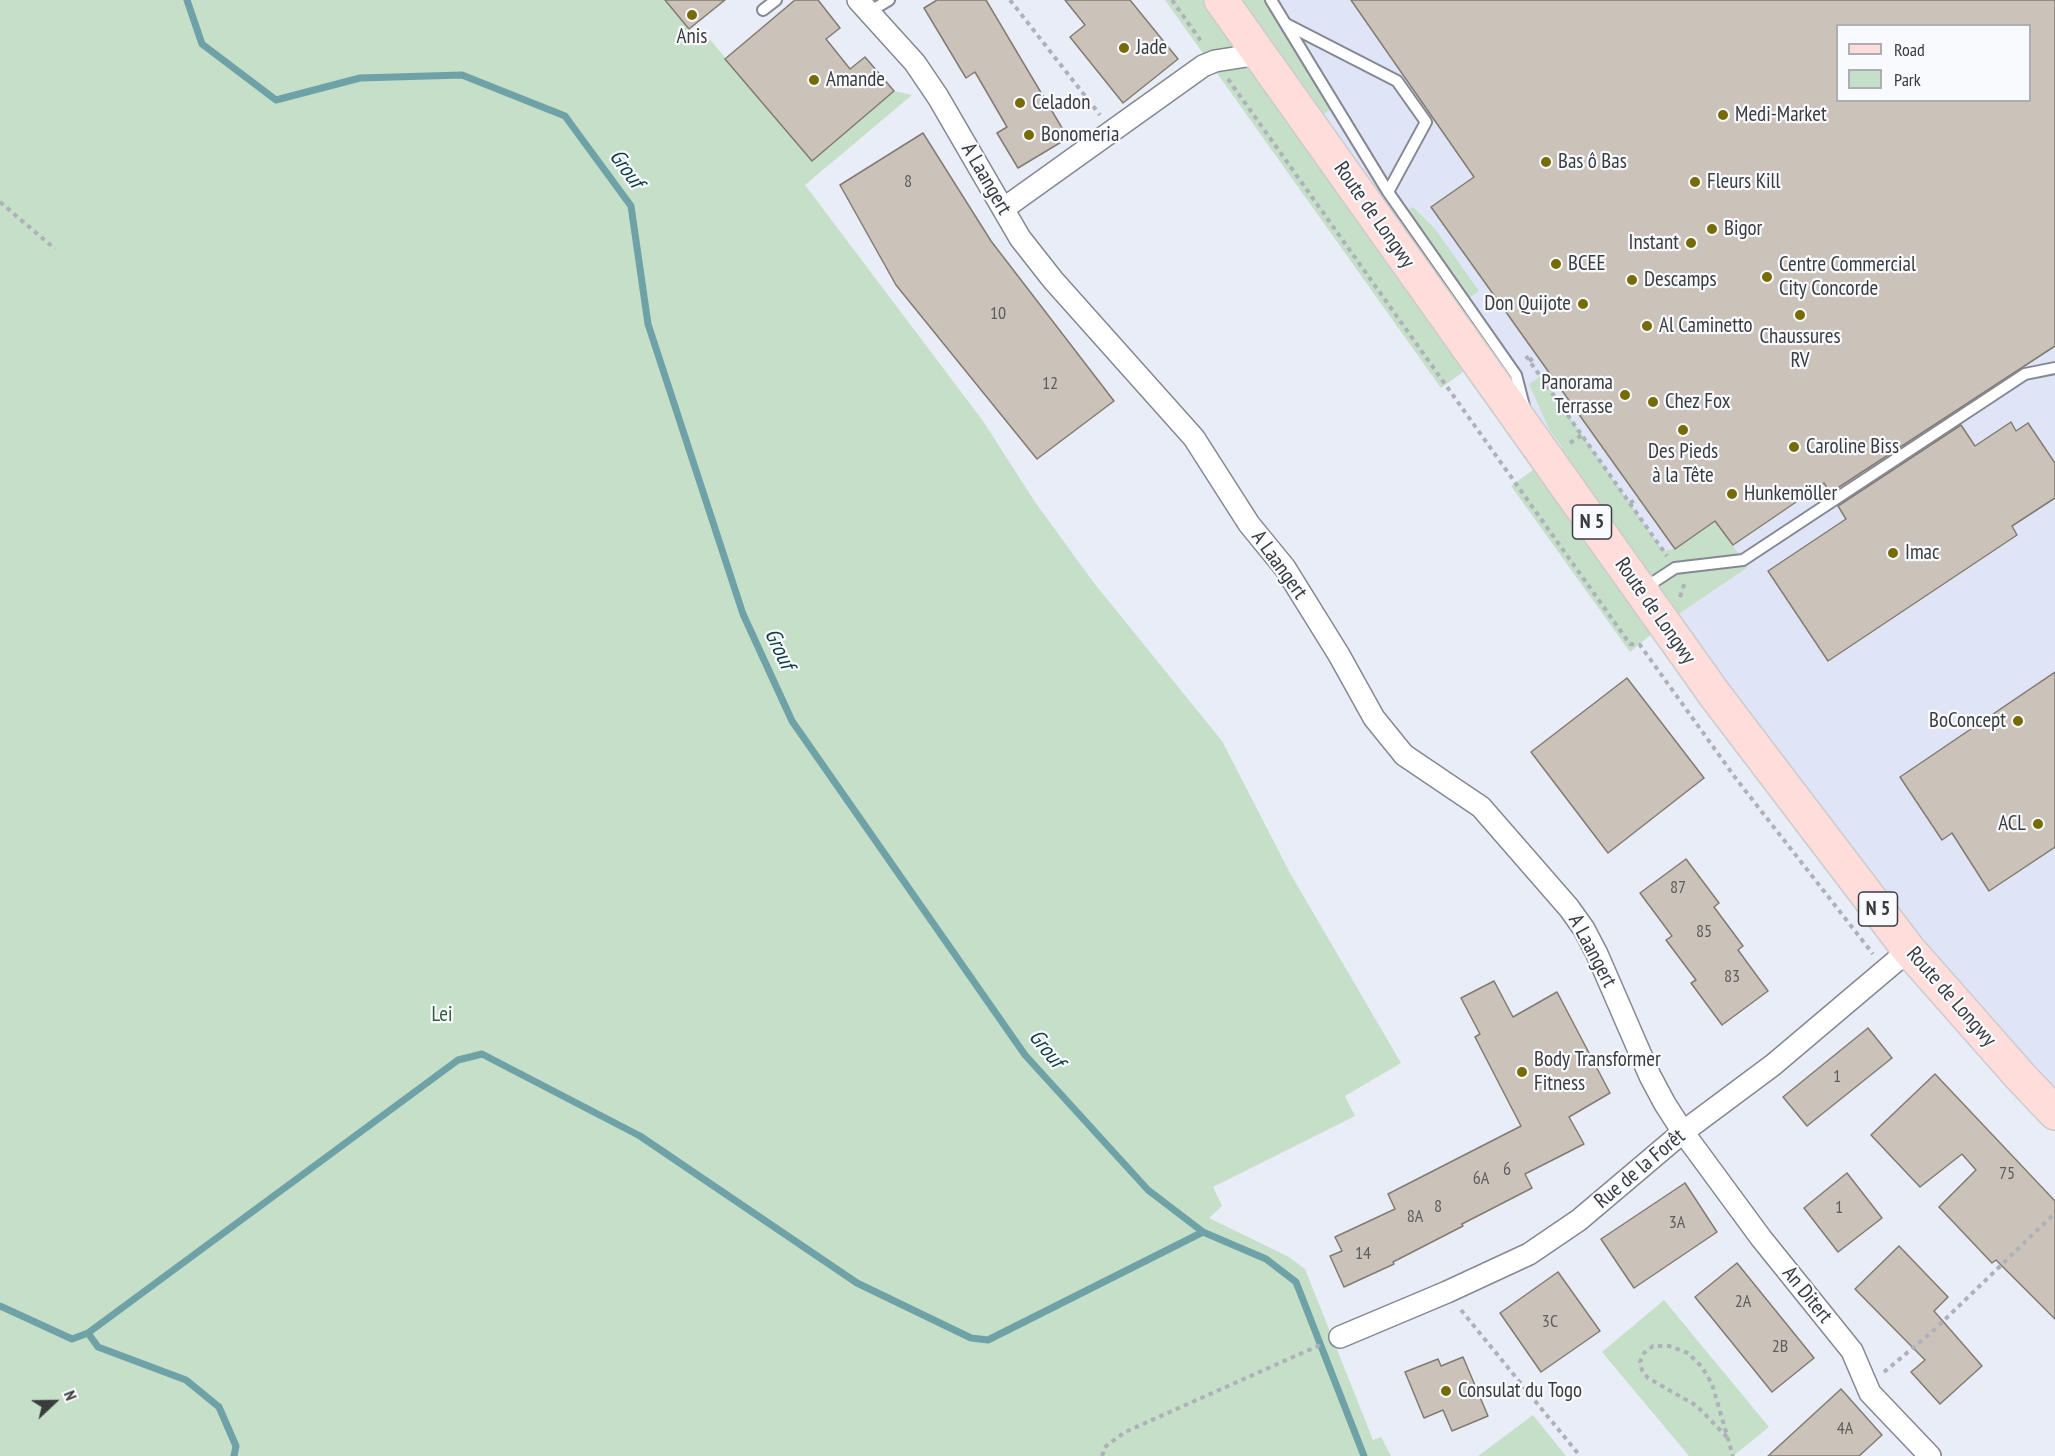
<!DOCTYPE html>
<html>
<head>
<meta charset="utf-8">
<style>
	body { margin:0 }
	#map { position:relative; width:2055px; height:1456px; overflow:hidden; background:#e9edf7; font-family:"PT Sans Narrow",sans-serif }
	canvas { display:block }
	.legend { position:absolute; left:1836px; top:24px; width:195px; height:78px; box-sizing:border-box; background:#f9fafe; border:2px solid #acaeb2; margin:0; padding:8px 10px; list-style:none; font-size:18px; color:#393b3f }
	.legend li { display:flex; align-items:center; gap:12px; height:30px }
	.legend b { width:30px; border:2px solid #acaeb2 }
	.north { position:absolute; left:24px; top:1372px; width:60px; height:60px; -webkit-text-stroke:4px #f9fafe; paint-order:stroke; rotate:68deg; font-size:16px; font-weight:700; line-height:24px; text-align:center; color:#393b3f }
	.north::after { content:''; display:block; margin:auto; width:21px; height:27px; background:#393b3f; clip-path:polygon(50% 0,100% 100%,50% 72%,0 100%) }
</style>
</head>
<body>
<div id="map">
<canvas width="2055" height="1456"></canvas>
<ul class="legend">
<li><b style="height:8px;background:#feddda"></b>Road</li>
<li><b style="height:16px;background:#c6dfc8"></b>Park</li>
</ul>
<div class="north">N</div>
</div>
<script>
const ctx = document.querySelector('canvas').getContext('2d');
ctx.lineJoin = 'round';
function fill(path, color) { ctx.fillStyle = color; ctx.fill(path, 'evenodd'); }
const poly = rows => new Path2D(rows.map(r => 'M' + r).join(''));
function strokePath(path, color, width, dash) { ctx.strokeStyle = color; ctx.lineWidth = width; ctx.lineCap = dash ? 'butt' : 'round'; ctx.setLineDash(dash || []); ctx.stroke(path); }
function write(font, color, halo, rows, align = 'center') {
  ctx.font = font + ' "PT Sans Narrow",sans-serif'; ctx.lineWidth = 4.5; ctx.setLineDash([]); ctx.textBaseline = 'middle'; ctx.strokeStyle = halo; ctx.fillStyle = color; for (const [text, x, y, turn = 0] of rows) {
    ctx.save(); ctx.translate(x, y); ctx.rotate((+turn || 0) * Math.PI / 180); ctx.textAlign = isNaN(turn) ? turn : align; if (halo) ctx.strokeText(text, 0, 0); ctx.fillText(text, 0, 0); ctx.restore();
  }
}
const built = poly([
	[1271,0,2055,0,2055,1113,1547,460,1533,470,1463,372,1478,361,1309,124,1335,106],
	[1838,26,2030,26,2030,100,1838,100]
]);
const green = poly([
	[0,0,665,0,695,36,702,30,812,161,894,91,912,95,805,185,983,421,1035,502,1094,583,1222,741,1290,873,1401,1063,1345,1096,1355,1116,1213,1187,1222,1206,1209,1218,1289,1257,1305,1269,1373,1440,1381,1437,1391,1456,0,1456],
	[1165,0,1271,0,1335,106,1310,124,1478,361,1441,388],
	[1413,207,1435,229,1479,291,1469,298,1407,211],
	[1541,376,1663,551,1675,549,1715,521,1748,567,1664,624,1630,652,1511,486,1563,448,1549,429,1529,384],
	[1664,1300,1769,1427,1733,1456,1689,1456,1602,1352],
	[1533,1415,1566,1456,1478,1456]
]);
const stream = poly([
	[187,0,202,44,276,100,360,78,462,75,565,116,631,206,648,324,743,614,792,721,1025,1055,1148,1190,1203,1232,1266,1259,1296,1282,1364,1456],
	[0,1306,72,1339,88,1333,458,1060,482,1054,640,1136,857,1283,971,1338,988,1340,1203,1232],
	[88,1333,98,1347,186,1380,219,1407,236,1446,234,1456]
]);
const building = poly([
	[665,0,725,0,689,29,665,0],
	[795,0,818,0,840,28,826,39,850,69,865,57,894,91,812,161,725,59,795,0],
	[937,0,986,0,1068,138,1018,168,997,133,1007,127,975,72,966,78,924,8,937,0],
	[1065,0,1130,0,1178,59,1123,103,1070,37,1085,25,1065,0],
	[1351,0,2055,0,2055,346,1830,493,1824,483,1733,545,1715,521,1675,549,1431,207,1474,177,1351,0],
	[1838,26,2030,26,2030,100,1838,100,1838,26],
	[923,133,991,241,1114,401,1037,459,896,285,840,185,923,133],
	[2011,422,2016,431,2028,423,2055,463,2055,498,2012,526,2017,535,1828,661,1768,571,1846,519,1838,506,1961,425,1975,446,2011,422],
	[2055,672,2055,847,1989,891,1952,833,1942,840,1900,777,2055,672],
	[1627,678,1704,778,1608,853,1531,752,1627,678],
	[1686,859,1719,903,1714,907,1743,946,1738,950,1768,991,1722,1025,1691,983,1696,980,1666,940,1672,936,1640,893,1686,859],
	[1494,981,1513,1017,1557,992,1610,1093,1569,1117,1584,1144,1525,1174,1532,1188,1462,1224,1463,1226,1393,1262,1394,1264,1344,1287,1330,1256,1342,1251,1335,1237,1395,1209,1388,1194,1521,1126,1475,1037,1480,1034,1461,998,1494,981],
	[1868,1028,1892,1058,1807,1126,1783,1097,1868,1028],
	[1935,1074,2055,1201,2055,1319,1996,1260,1992,1263,1939,1207,1976,1170,1962,1154,1920,1187,1871,1135,1935,1074],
	[1847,1173,1882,1218,1838,1252,1804,1208,1847,1173],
	[1685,1183,1717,1232,1634,1288,1601,1239,1685,1183],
	[1899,1246,1948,1297,1934,1311,1982,1366,1940,1404,1911,1372,1925,1360,1855,1289,1899,1246],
	[1737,1263,1814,1358,1772,1392,1695,1297,1737,1263],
	[1558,1272,1600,1331,1541,1372,1500,1313,1558,1272],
	[1463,1357,1488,1416,1452,1431,1443,1410,1424,1418,1405,1372,1438,1359,1441,1366,1463,1357],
	[1841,1389,1882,1435,1859,1456,1768,1456,1841,1389]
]);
const path = poly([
	[1010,0,1100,115],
	[1172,0,1203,44],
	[1228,79,1630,644,1640,645,1737,780,1873,954],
	[0,202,55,249],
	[1526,356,1667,556],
	[1529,361,1536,356],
	[1570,443,1582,435],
	[1630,503,1638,498],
	[1680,597,1685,582],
	[1461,1310,1580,1456],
	[1884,1372,1931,1333,2055,1213],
	[1727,1437,1697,1406,1648,1378,1642,1370,1640,1362,1644,1353,1653,1346,1669,1346,1688,1353,1702,1367,1712,1384,1733,1456],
	[1102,1456,1106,1446,1125,1432,1320,1345]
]);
const lane = poly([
	[1271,0,1388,192,1516,375,1524,406],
	[763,10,776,0],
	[869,12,889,0],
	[1286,24,1397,81,1426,122,1388,192],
	[1643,589,1675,568,1743,560,2025,374,2055,368]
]);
const street = poly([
	[858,0,915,63,938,97,1020,238,1053,280,1194,438,1249,524,1285,568,1339,655,1374,718,1404,755,1481,807,1569,908,1584,929,1597,954,1650,1076,1665,1104,1683,1132,1761,1238,1852,1351,1870,1393,1930,1456],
	[1003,209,1203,66,1215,61,1259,54],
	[1340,1337,1447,1292,1529,1254,1579,1220,1683,1132,1773,1065,1909,950]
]);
const primary = poly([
	[1221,0,1715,695,1909,950,2020,1076,2055,1113]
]);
const markers = [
	[692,15,6,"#766b04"],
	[1124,48,6,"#766b04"],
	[814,80,6,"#766b04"],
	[1020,103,6,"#766b04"],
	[1723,115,6,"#766b04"],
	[1029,135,6,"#766b04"],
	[1546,162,6,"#766b04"],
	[1695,182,6,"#766b04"],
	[1712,229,6,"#766b04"],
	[1691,243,6,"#766b04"],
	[1556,264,6,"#766b04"],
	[1767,277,6,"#766b04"],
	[1632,280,6,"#766b04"],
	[1583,304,6,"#766b04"],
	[1800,315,6,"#766b04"],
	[1647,326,6,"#766b04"],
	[1625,395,6,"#766b04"],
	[1653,402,6,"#766b04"],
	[1683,430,6,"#766b04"],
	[1794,447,6,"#766b04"],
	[1732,494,6,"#766b04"],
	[1893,553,6,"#766b04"],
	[2018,721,6,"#766b04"],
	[2038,824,6,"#766b04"],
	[1522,1072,6,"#766b04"],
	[1446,1391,6,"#766b04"]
];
const numberNames = [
	["8",908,182],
	["10",998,314],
	["12",1050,384],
	["87",1678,888],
	["85",1704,932],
	["83",1732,977],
	["1",1837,1077],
	["6",1507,1170],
	["75",2007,1174],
	["6A",1481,1179],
	["8",1438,1207],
	["1",1839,1208],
	["8A",1415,1217],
	["3A",1677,1223],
	["14",1363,1254],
	["2A",1743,1302],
	["3C",1550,1322],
	["2B",1780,1347],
	["4A",1845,1429]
];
const shields = [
	[1592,522,39],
	[1878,909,39]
];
const shieldNames = [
	["N 5",1592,522],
	["N 5",1878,909]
];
const poiNames = [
	["Anis",692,37,"center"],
	["Jade",1136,48],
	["Amande",826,80],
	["Celadon",1032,103],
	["Medi-Market",1735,115],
	["Bonomeria",1041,135],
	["Bas ô Bas",1558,162],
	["Fleurs Kill",1707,182],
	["Bigor",1724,229],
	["Instant",1679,243,"right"],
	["BCEE",1568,264],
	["Centre Commercial",1779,265],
	["City Concorde",1779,289],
	["Descamps",1644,280],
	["Don Quijote",1571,304,"right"],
	["Al Caminetto",1659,326],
	["Chaussures",1800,337,"center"],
	["RV",1800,361,"center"],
	["Panorama",1613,383,"right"],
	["Terrasse",1613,407,"right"],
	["Chez Fox",1665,402],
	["Caroline Biss",1806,447],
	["Des Pieds",1683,452,"center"],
	["à la Tête",1683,476,"center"],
	["Hunkemöller",1744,494],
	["Imac",1905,553],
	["BoConcept",2006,721,"right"],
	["ACL",2026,824,"right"],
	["Body Transformer",1534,1060],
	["Fitness",1534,1084],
	["Consulat du Togo",1458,1391]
];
const streetNames = [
	["A Laangert",986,179,60],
	["Route de Longwy",1374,215,55],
	["A Laangert",1279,565,54],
	["Route de Longwy",1655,611,55],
	["A Laangert",1592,951,62],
	["Route de Longwy",1951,997,49],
	["Rue de la Forêt",1640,1169,-40],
	["An Ditert",1807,1295,51]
];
const parkNames = [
	["Lei",442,1015]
];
const waterNames = [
	["Grouf",626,169,54],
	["Grouf",779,649,65],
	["Grouf",1046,1049,51]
];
fill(built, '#dfe5f7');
fill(green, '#c6dfc8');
strokePath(stream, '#6fa2a7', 7);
fill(building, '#cbc3ba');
strokePath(building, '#827b72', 1.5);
strokePath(lane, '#858892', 14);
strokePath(street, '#858892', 24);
strokePath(primary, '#cccccd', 36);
strokePath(path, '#aeb1b9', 4, [4.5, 4.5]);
strokePath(lane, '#fff', 10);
strokePath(street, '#fff', 21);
strokePath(primary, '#feddda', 33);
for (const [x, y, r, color] of markers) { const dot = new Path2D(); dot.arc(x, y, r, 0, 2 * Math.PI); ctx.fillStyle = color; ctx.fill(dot); strokePath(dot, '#f9fafe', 2); }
write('18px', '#5e5d5e', null, numberNames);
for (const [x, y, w] of shields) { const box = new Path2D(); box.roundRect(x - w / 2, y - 17, w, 34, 4.5); ctx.fillStyle = '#f9fafe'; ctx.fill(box); strokePath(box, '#393b3f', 1.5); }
write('bold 20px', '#393b3f', null, shieldNames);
write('21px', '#393b3f', '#f9fafe', poiNames, 'left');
write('21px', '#393b3f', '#f9fafe', streetNames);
write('21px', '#2f5f36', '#f9fafe', parkNames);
write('italic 22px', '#0e3f43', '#f9fafe', waterNames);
</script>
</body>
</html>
